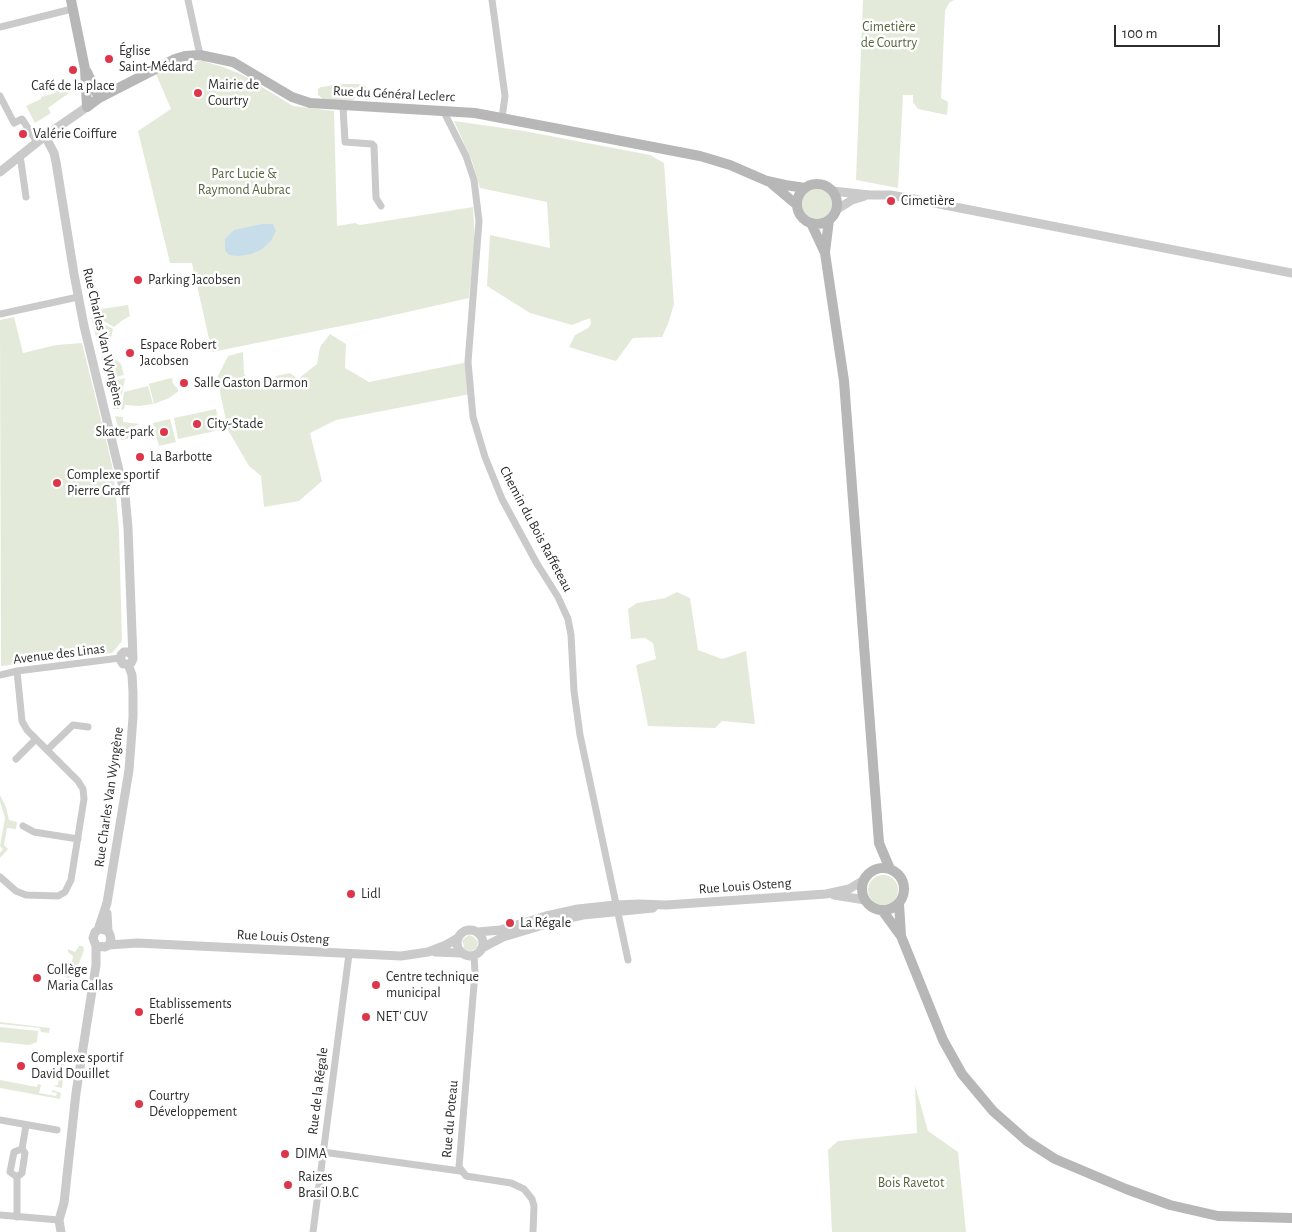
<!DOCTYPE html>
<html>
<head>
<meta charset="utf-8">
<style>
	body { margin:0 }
	#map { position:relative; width:1292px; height:1232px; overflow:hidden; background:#fff; font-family:"Alegreya Sans",sans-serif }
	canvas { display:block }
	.scale { position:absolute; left:1114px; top:25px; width:106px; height:22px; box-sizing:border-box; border:2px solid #2d2d2d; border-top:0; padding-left:6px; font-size:15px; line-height:18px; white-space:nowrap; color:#2d2d2d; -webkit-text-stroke:4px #fff; paint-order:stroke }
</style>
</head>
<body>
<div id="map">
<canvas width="1292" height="1232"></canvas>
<div class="scale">100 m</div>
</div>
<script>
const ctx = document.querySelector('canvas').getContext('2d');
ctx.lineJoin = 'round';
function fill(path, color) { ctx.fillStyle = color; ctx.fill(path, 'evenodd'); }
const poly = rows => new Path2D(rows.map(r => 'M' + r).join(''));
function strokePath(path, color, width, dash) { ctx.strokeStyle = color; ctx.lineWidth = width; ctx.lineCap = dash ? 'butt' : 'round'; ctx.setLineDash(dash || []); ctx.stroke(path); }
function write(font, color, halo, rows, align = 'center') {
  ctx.font = font + ' "Alegreya Sans",sans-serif'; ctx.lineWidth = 5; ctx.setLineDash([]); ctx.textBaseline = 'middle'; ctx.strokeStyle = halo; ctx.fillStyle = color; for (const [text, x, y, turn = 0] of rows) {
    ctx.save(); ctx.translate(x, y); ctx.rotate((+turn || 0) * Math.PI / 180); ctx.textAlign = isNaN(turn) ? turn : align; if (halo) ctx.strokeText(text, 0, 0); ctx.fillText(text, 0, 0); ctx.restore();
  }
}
const green = poly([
	[863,0,954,0,949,3,945,11,941,98,948,102,947,115,918,109,913,102,913,95,903,95,898,188,856,180],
	[205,60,206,62,223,67,241,74,293,106,334,111,337,226,355,223,360,225,473,207,475,241,469,298,381,318,212,352,192,263,170,263,138,131,171,109,156,74,175,65,187,63,190,65,195,65,198,61],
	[80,83,80,92,76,88,48,108,51,113,35,123,26,106,41,99,41,97,55,93,56,91],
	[343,84,362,84,366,86,369,99,367,100,364,98,359,87,354,88,355,99,351,100,324,100,318,95,318,89,321,87],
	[454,121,524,131,650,155,664,163,674,304,668,324,662,337,633,338,616,361,585,352,569,347,575,335,588,328,591,324,590,318,572,325,530,313,487,286,490,235,550,248,547,202,480,188,472,161],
	'802 204a15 15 0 1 1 30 0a15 15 0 1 1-30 0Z',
	[128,305,130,316,123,320,114,327,91,314,95,310],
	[14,317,23,353,56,345,82,343,108,448,113,470,116,497,119,531,122,641,112,653,1,666,0,320],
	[91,317,113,329,110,342,104,343,100,348,99,349],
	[330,334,346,344,345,368,369,382,468,362,470,394,336,420,310,433,322,481,299,501,264,507,261,476,249,466,228,430,217,378,228,356,243,352,244,374,255,388,266,386,276,376,290,373,298,379,317,364,320,347],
	[103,356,108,359,113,357,121,364,124,375,106,379,101,357],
	[125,378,119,409,113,409,113,405,115,404,114,402,112,402,107,383],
	[171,378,173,380,172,382,179,391,169,398,154,404,149,384,148,384],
	[148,386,153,404,139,406,125,405,124,409,121,410,124,392],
	[216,409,220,430,178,439,174,418],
	[115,416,123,417,123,422,140,424,135,426,138,437,121,440],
	[170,419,176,442,159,446,153,423],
	[677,592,690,598,698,650,722,659,746,651,755,724,722,721,715,728,648,726,636,665,656,659,653,643,645,638,631,639,628,609,637,603,665,598],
	[0,795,6,807,9,820,17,822,16,829,7,828,4,845,8,849,0,858,0,853,3,849,0,846,5,818,0,802],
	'868 890a15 15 0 1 1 30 0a15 15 0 1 1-30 0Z',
	[469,935,474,937,478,942,477,948,471,951,466,951,463,948,464,946,462,940],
	[79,946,83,946,84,950,75,974,68,978,61,975,60,973,62,969,67,970,71,968,73,956,68,952,68,949,75,952],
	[0,1023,0,1022,50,1028,49,1033,41,1032,40,1028,0,1024],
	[0,1027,38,1031,37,1042,29,1045,0,1042],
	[55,1053,65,1060,62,1088,53,1086,58,1085,62,1060,56,1059],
	[0,1080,37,1087,38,1084,41,1085,39,1093,56,1096,57,1093,52,1092,52,1090,61,1093,60,1099,0,1088],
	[915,1085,928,1131,958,1152,966,1232,832,1232,828,1150,838,1141,917,1133]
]);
const water = poly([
	[262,224,273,224,276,231,271,241,261,250,251,254,239,256,229,255,225,250,225,239,234,230]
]);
const minor = poly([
	[188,0,200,55],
	[492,0,505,96,502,118],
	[0,27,72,9],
	[0,96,14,123,22,119,37,142],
	[343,106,345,142,372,144,374,146,376,198,381,206],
	[443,110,466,156,474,180,479,221,468,362,473,417,485,457,502,499,536,562,558,597,568,619,571,635,574,691,580,735,628,960],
	[20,155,26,197],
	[0,314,78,297],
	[0,675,17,671,120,658],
	[47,750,73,725,88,727],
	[16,759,36,739],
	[23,826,34,832,78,839],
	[0,877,16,891,26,895,58,896,65,892,71,880,84,799,83,789,78,781,27,730,22,721,17,671],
	[474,956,475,972,459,1167,466,1176,511,1183,524,1189,532,1199,534,1206,533,1232],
	[0,1120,57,1130],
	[22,1149,14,1152,10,1172,17,1177,22,1173,25,1153,22,1149,26,1125],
	[323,1152,460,1171],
	[0,1215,59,1220],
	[17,1217,17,1177],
	[313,1232,349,954]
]);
const tertiary = poly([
	[45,136,54,153,56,162,74,274,84,326,125,495,128,528,133,659,131,663,128,664,123,664,121,661,121,655,124,652,129,652,133,657],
	[0,172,45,136,87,107],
	[832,191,870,195,890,195,914,199,1292,273],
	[836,210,852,200,865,196],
	[834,895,865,900],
	[107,913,108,931,110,935,111,940,109,945,105,947,96,946,93,938,95,932,100,929,108,931],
	'457 943a13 13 0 1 1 26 0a13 13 0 1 1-26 0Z',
	[98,930,107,903,129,770,133,717,133,692,132,675,128,664],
	[478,932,500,930,546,916,578,909,615,905,639,904,666,905,826,894,849,889,864,880],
	[109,945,137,943,401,956,428,952,446,945,458,938],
	[482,948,503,937,560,920,583,915,653,908],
	[435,952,461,953],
	[61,1232,59,1220,64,1203,76,1093,96,965,96,946]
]);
const secondary = poly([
	[71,0,85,69,87,107,99,98,175,59,185,56,200,55,233,62,292,97,310,103,475,113,700,156,730,165,767,181,785,185,805,188],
	[87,72,99,98],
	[772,184,797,205],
	'797 204a20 20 0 1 1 40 0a20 20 0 1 1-40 0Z',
	[811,223,825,253,844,381,879,843,890,869],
	[825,252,829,220],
	'862 889a21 21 0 1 1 42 0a21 21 0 1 1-42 0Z',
	[899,904,901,935],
	[882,910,901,936,943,1040,962,1074,993,1111,1027,1141,1055,1159,1126,1189,1170,1205,1218,1216,1292,1218]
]);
const markers = [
	[109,59,5,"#dd3549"],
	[73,70,5,"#dd3549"],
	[198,93,5,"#dd3549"],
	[23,134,5,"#dd3549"],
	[891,201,5,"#dd3549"],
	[138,280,5,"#dd3549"],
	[130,353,5,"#dd3549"],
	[184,383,5,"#dd3549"],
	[197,424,5,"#dd3549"],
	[164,432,5,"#dd3549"],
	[140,457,5,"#dd3549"],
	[57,483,5,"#dd3549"],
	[351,894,5,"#dd3549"],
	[510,923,5,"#dd3549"],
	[37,978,5,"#dd3549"],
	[376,985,5,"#dd3549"],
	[139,1012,5,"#dd3549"],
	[366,1017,5,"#dd3549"],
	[21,1066,5,"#dd3549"],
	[139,1104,5,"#dd3549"],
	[285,1154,5,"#dd3549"],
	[288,1185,5,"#dd3549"]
];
const parkNames = [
	["Cimetière",889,27],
	["de Courtry",889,43],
	["Parc Lucie &",244,174],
	["Raymond Aubrac",244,190],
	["Bois Ravetot",911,1183]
];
const poiNames = [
	["Église",119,51],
	["Saint-Médard",119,67],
	["Mairie de",208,85],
	["Courtry",208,101],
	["Café de la place",73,86,"center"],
	["Valérie Coiffure",33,134],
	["Cimetière",901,201],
	["Parking Jacobsen",148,280],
	["Espace Robert",140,345],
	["Jacobsen",140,361],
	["Salle Gaston Darmon",194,383],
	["City-Stade",207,424],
	["Skate-park",154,432,"right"],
	["La Barbotte",150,457],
	["Complexe sportif",67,475],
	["Pierre Graff",67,491],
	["Lidl",361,894],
	["La Régale",520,923],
	["Collège",47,970],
	["Maria Callas",47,986],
	["Centre technique",386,977],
	["municipal",386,993],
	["Etablissements",149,1004],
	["Eberlé",149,1020],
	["NET' CUV",376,1017],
	["Complexe sportif",31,1058],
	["David Douillet",31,1074],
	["Courtry",149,1096],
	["Développement",149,1112],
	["DIMA",295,1154],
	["Raizes",298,1177],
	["Brasil O.B.C",298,1193]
];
const streetNames = [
	["Rue du Général Leclerc",394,94,3],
	["Rue Charles Van Wyngène",103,337,77],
	["Chemin du Bois Raffeteau",536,529,62],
	["Avenue des Linas",59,654,-7],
	["Rue Charles Van Wyngène",109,797,-82],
	["Rue Louis Osteng",745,886,-4],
	["Rue Louis Osteng",283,937,3],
	["Rue de la Régale",318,1091,-83],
	["Rue du Poteau",450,1119,-85]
];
fill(green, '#e3eada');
fill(water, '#c7dde9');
strokePath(minor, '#cacaca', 7);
strokePath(tertiary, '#cacaca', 9);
strokePath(secondary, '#b7b7b7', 10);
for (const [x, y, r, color] of markers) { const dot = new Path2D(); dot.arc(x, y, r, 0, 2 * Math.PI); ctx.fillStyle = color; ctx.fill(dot); strokePath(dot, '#fff', 2); }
write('14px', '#52663c', '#fff', parkNames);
write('14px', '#2d2d2d', '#fff', poiNames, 'left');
write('14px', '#2d2d2d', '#fff', streetNames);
</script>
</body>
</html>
